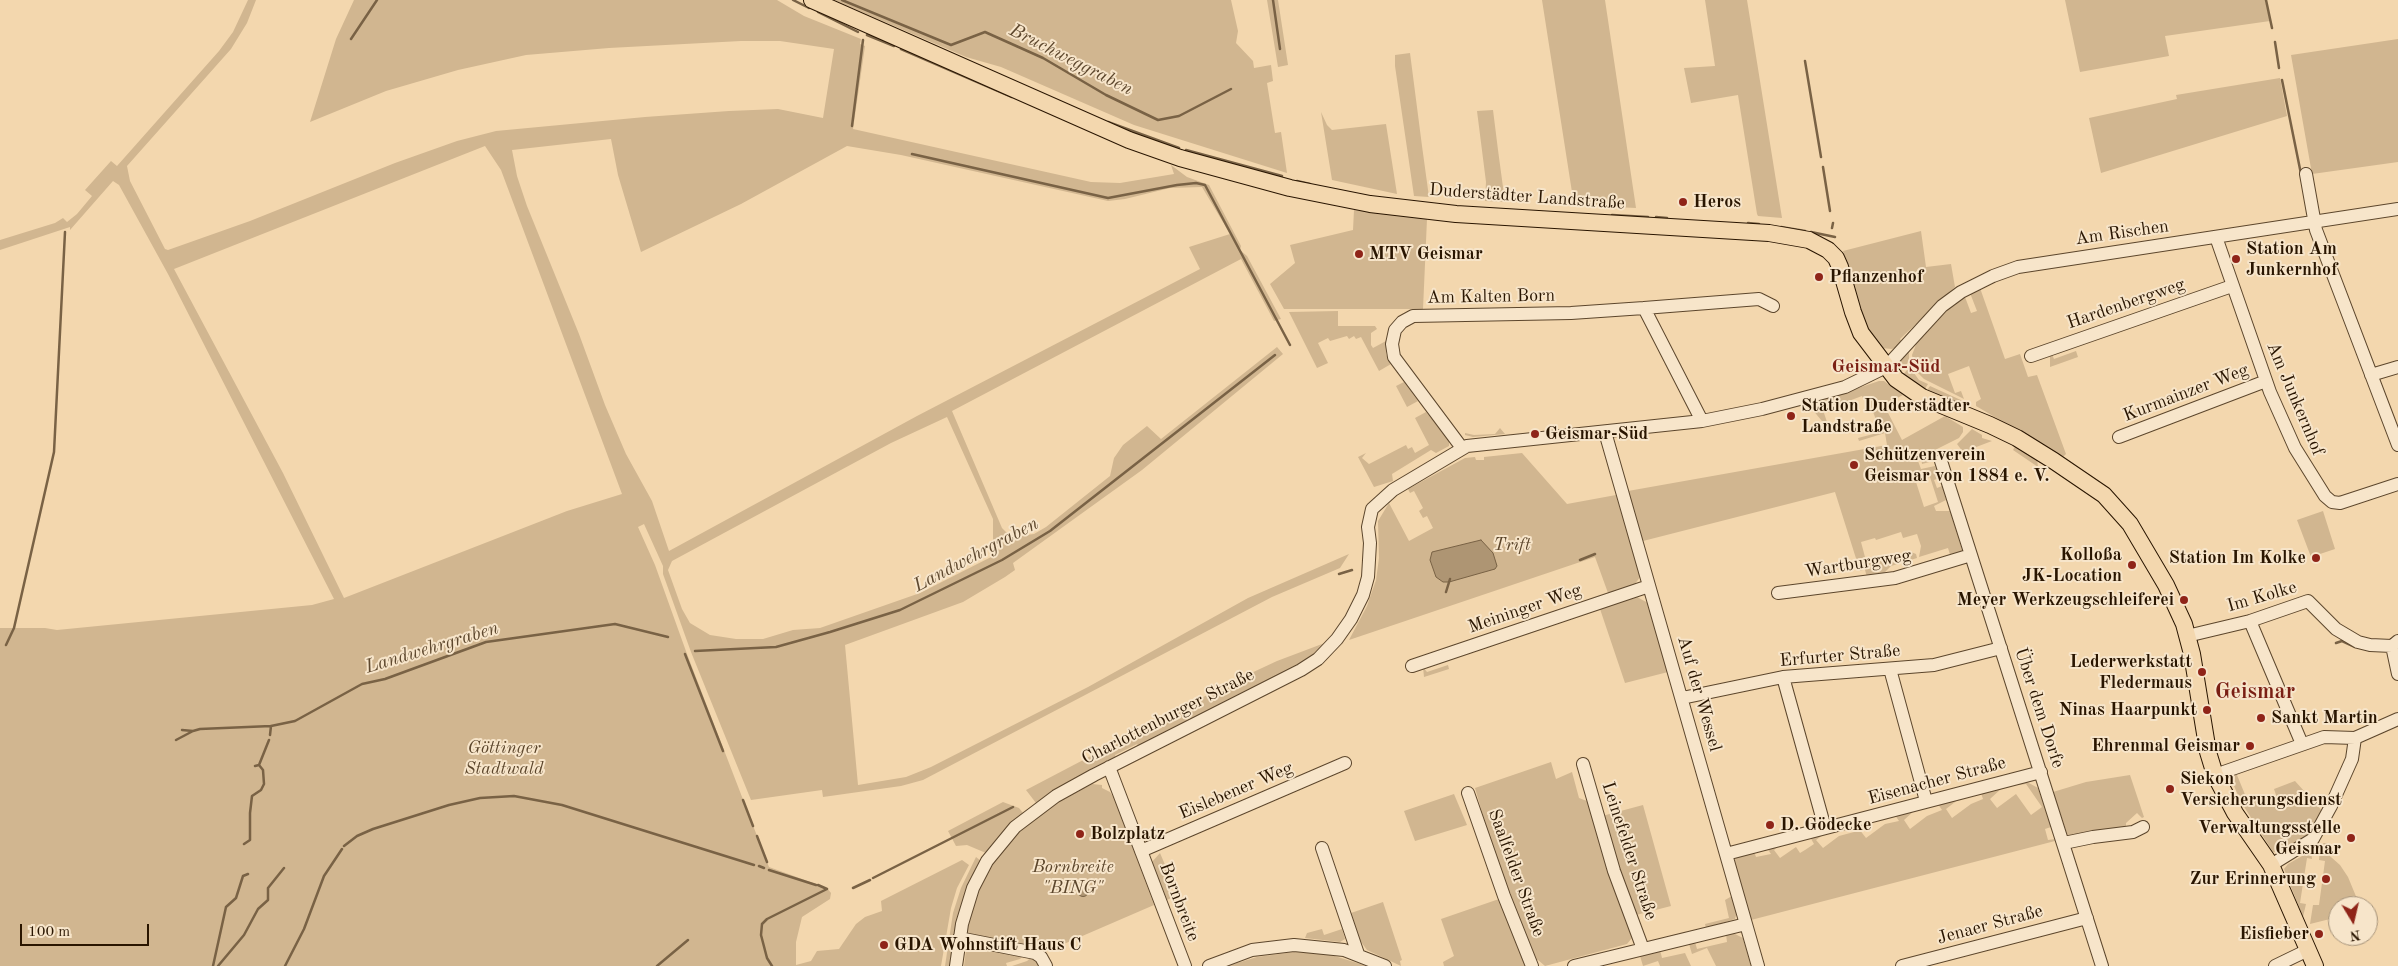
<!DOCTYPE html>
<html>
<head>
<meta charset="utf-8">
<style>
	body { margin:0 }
	#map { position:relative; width:2398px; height:966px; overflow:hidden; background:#f3d7ae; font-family:"Old Standard TT",serif }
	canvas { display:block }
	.north { position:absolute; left:2328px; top:896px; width:50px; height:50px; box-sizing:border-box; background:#f7e5ca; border:1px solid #a59279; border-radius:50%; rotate:171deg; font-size:14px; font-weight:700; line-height:20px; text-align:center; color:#291500 }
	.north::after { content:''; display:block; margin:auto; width:18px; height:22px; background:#8f2418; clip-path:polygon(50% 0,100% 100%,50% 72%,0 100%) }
	.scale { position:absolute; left:20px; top:924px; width:129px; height:22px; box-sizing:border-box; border:2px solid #291500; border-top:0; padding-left:6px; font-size:15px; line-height:18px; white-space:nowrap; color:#291500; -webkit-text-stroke:4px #f7e5ca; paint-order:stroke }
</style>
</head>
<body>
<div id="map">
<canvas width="2398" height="966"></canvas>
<div class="north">N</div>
<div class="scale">100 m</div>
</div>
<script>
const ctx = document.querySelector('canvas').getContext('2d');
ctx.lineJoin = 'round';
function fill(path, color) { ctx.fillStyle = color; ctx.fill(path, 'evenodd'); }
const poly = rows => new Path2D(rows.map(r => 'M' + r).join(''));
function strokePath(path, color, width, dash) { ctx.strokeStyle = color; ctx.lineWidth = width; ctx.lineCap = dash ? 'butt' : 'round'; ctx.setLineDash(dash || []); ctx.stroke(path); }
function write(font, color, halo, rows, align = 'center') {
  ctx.font = font + ' "Old Standard TT",serif'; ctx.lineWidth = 4; ctx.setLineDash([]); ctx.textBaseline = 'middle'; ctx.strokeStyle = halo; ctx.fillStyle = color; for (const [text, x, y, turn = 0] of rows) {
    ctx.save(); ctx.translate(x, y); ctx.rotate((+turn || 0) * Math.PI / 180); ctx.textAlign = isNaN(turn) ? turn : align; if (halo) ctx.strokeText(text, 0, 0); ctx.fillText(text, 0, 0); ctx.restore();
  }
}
const green = poly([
	[248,0,256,0,247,23,231,49,127,166,130,181,165,249,168,250,250,221,395,163,457,141,496,131,645,117,729,111,778,109,823,118,834,49,780,41,741,41,609,48,526,55,458,70,386,91,310,122,336,39,354,0,777,0,804,16,861,39,860,44,865,46,853,129,1091,182,1120,183,1174,174,1171,165,1187,177,1209,185,1241,246,1240,250,1247,256,1281,319,1274,321,1241,259,952,411,1002,528,1008,534,1018,536,1034,534,1046,527,1110,476,1114,458,1123,445,1147,426,1161,439,1277,347,1283,354,1142,470,1013,563,1015,570,1005,577,963,602,845,645,858,785,906,777,931,767,1088,687,1248,598,1349,554,1340,568,1272,597,923,780,901,786,823,797,822,790,751,800,691,652,663,574,663,566,644,524,638,527,655,565,687,654,769,867,827,888,831,893,830,899,802,917,796,942,796,965,811,961,817,951,839,949,856,924,865,917,882,911,881,901,962,860,969,865,957,888,951,908,941,966,0,966,0,628,45,628,57,630,312,605,334,599,168,274,119,185,113,181,70,230,70,227,0,250,0,240,55,223,63,218,67,222,77,214,92,196,85,190,111,161,117,166,219,51,233,32],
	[611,139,618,175,641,252,741,204,847,146,901,155,1108,201,1125,199,1170,188,1202,187,1230,234,1189,247,1200,269,917,416,669,551,652,501,626,454,605,405,579,334,527,206,517,176,512,150],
	[485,146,501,170,622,494,567,511,344,598,283,473,174,269],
	[947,417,993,519,993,539,999,553,920,593,820,628,793,630,763,639,736,639,710,635,690,623,682,609,668,570,672,561,891,443],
	[834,0,1231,0,1238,31,1236,43,1253,61,1254,68,1271,65,1273,81,1267,83,1275,133,1281,132,1287,173,1134,125,1001,67,966,57],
	[1267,0,1278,0,1288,65,1278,67],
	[1542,0,1605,0,1636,208,1574,205],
	[1705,0,1747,0,1782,218,1758,216,1757,214,1738,95,1691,103,1684,68,1715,66],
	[2065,0,2265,0,2270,21,2165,36,2169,56,2080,72],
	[2398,39,2398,162,2312,174,2291,55],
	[1410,53,1422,146,1429,197,1414,196,1395,66,1395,55],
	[2280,78,2287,116,2101,173,2089,118,2177,99,2176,95],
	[1493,110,1498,150,1505,202,1485,201,1486,182,1477,111],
	[1321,112,1327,125,1332,130,1386,124,1397,194,1332,180],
	[1354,210,1427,219,1423,309,1284,309,1270,284,1295,263,1290,245,1353,230],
	[1921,231,1926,267,1951,264,1955,287,1900,339,1903,343,1892,349,1881,348,1873,343,1849,278,1853,277,1843,251],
	[1980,288,2005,359,2020,354,2028,377,2037,375,2066,454,2063,457,1976,406,1976,402,1981,399,1969,366,1948,374,1955,393,1961,391,1964,399,1924,379,1915,370,1912,355,1917,342,1949,309,1965,297,1971,313,1977,311,1970,293],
	[1338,311,1338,326,1375,326,1377,329,1371,333,1371,345,1373,348,1386,341,1386,354,1391,364,1379,371,1361,337,1356,339,1354,336,1349,339,1347,336,1330,341,1328,338,1318,343,1328,363,1317,368,1289,312],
	[1909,349,1909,361,1901,372,1898,372,1898,360],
	[2076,351,2078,357,2050,367,2050,353,2051,352,2054,359],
	[1908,369,1911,369,1919,380,1928,384,1923,392,1901,377],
	[1879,381,1884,381,1903,395,1884,405,1902,440,1945,416,1963,427,1963,432,1959,438,1931,452,1933,461,1922,464,1921,456,1918,461,1921,469,1935,466,1939,478,1934,480,1937,488,1942,486,1946,500,1934,506,1936,511,1950,511,1963,553,1951,558,1948,548,1919,557,1921,546,1917,534,1903,538,1901,532,1876,540,1875,538,1861,542,1865,557,1860,559,1863,570,1860,571,1835,492,1643,541,1628,491,1887,445,1885,433,1859,441,1858,438,1881,432,1867,397,1863,398,1862,396,1846,402,1847,405,1827,412,1823,400],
	[1930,477,1938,502,1924,507,1916,482],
	[1404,382,1418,401,1407,407,1396,386],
	[1930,386,1963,401,1958,405,1925,393],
	[1820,401,1830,431,1808,404],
	[2151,404,2153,411,2132,419,2127,413],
	[1426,412,1449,440,1449,446,1436,453,1431,450,1392,474,1393,481,1374,487,1358,457,1366,453,1362,458,1369,464,1406,445,1408,449,1412,447,1415,453,1429,445,1415,418],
	[1500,428,1505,434,1473,437,1465,435,1465,433,1474,435,1495,434],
	[1972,429,1982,435,1982,438,1992,441,1963,452,1957,444],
	[2017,443,2037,459,2038,467,2013,450],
	[1522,453,1567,504,1616,495,1640,577,1635,584,1608,593,1595,557,1349,640,1367,606,1376,580,1379,558,1378,521,1389,503,1409,541,1433,528,1427,516,1423,518,1419,511,1423,508,1414,491,1410,493,1408,489,1465,458,1475,457,1476,460,1484,460,1484,457],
	[2323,511,2335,549,2311,557,2297,520],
	[1911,552,1916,554,1917,558,1891,566,1882,575,1867,577,1863,563,1865,559,1875,556,1882,560],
	[1637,597,1648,603,1668,672,1625,683,1600,609],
	[1330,641,1314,656,1293,668,1138,746,1137,744,1115,755,1116,758,1061,786,1036,803,1026,790,1232,682,1277,661],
	[1448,665,1449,669,1424,677,1423,667,1427,672],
	[1551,762,1556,779,1572,772,1579,798,1587,801,1632,938,1627,944,1545,966,1538,960,1535,960,1494,854,1475,788],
	[2130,775,2144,817,2142,818,2137,813,2126,823,2126,828,2068,836,2053,792,2086,782],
	[2235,775,2237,775,2246,797,2263,794,2266,801,2277,798,2274,789,2295,781,2323,812,2305,837,2281,853,2273,852,2241,802,2234,786],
	[2027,782,2038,788,2051,827,2045,829,2048,840,2055,839,2055,841,1751,920,1734,862,1736,857,1754,851,1756,857,1771,854,1767,848,1780,845,1774,850,1780,858,1796,847,1800,853,1805,850,1814,844,1810,837,1823,835,1816,840,1823,848,1839,836,1854,832,1852,826,1880,819,1859,829,1866,838,1885,824,1899,821,1895,815,1915,810,1904,820,1910,829,1927,816,1942,810,1938,804,1959,799,1946,809,1952,818,1971,804,1983,799,1981,793,2002,788,1990,799,1997,808,2016,794,2031,815,2042,807,2026,784,2019,785,2018,783],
	[1092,784,1102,785,1102,788,1110,792,1114,798,1154,905,1043,953,967,934,966,928,979,888,991,864,1014,834,1051,806],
	[1454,794,1467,825,1415,841,1404,811],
	[1003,802,1019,808,1023,813,986,853,967,845,956,846,948,831],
	[1643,805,1671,906,1636,915,1602,816],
	[2324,843,2330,843,2323,850,2340,865,2348,877,2360,906,2338,906,2338,917,2310,924,2313,905,2319,905,2325,861,2319,860,2320,845],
	[2311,851,2312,859,2307,858,2300,903,2306,904,2303,917,2284,869,2288,864],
	[1160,853,1169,874,1163,877,1171,898,1167,900,1152,862],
	[976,857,981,861,953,966,945,966,953,913,961,888],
	[1732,896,1737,912,1735,919,1706,928,1705,924,1729,918,1725,900],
	[1499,899,1526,966,1444,966,1443,962,1454,956,1441,919],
	[1383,902,1402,960,1400,961,1401,966,1367,950,1359,939,1351,913],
	[1322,929,1324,935,1342,929,1345,939,1340,942,1305,938,1307,933],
	[1726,934,1735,934,1743,938,1751,966,1716,966,1707,948,1692,954,1689,944,1695,942,1697,949,1727,942],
	[967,942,970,943,970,949,978,950,980,944,1023,956,1020,959,1006,963,1007,966,964,966],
	[1660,950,1662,958,1685,953,1691,966,1660,966,1658,961,1643,966,1640,956],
	[1294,952,1328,954,1367,966,1227,966,1257,957],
	[1033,956,1043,966,1012,966,1027,961]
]);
const water = poly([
	[1481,540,1493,553,1497,566,1495,569,1449,582,1443,582,1436,577,1430,560,1432,552,1481,540],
	'1077.5 891a5.5 5.5 0 1 1 11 0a5.5 5.5 0 1 1-11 0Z'
]);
const stream = poly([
	[793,0,809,8],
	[842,0,951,45,985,32,1043,58,1106,95,1158,120,1179,116,1231,89],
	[1273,0,1280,49],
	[2266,0,2272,28],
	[818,12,858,32],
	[867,35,894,46],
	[351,39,377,0],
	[2275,42,2279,68],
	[901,49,1012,97],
	[1805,61,1821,157],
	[2282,80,2301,174],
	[1108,122,1179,148],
	[852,126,863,40],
	[1186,150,1282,176],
	[912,154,1108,198,1177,185,1196,183,1205,185,1290,345],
	[1823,167,1830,211],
	[1297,181,1310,184],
	[1612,215,1648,217],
	[1656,217,1667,218],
	[1748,223,1759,224],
	[1781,227,1805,231],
	[1832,228,1833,223],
	[1811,232,1835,237],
	[1580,560,1595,554],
	[1339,574,1352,570],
	[1446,592,1450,579],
	[2336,643,2342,641,2355,647],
	[6,645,14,628,54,452,65,232],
	[695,651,776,647,830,632,900,610,1002,560,1050,531,1275,355],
	[685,654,723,751],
	[182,730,193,731,200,729,271,726],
	[270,735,271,726,295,721,362,684,385,679,486,642,615,624,668,637],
	[176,740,193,731],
	[255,766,259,765,269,740],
	[743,800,753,826],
	[757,836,767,862],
	[244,844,250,840,250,813,252,796,261,790,264,784,263,770,259,765],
	[344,846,357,836,373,829,449,805,480,798,514,796,562,805,754,865],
	[759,866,764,868],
	[769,870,816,885],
	[873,878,1013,807],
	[818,885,827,889],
	[853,888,870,880],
	[213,966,226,907,236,898,243,876,248,874],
	[218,966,244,935,258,909,268,900,268,888,284,868],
	[285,966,304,929,324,876,342,849],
	[657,966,688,940],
	[772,966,767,958,761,935,762,924,767,919,827,889]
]);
const minor = poly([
	[2306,174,2316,230,2398,445],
	[2216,237,2270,392,2295,448,2325,496,2332,502,2340,503,2398,484],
	[1644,308,1759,299,1773,306],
	[2031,356,2232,286],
	[2371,375,2398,367],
	[1605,432,1758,966],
	[2119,437,2266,381],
	[1462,448,1394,357,1392,344,1395,330,1402,322,1413,316,1571,313,1644,308,1702,421],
	[1941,461,2102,966],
	[1778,593,1895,578,1971,555],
	[2250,621,2302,744],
	[2187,636,2250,621,2308,601,2336,629,2358,642,2370,645,2392,646,2398,641],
	[2392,646,2398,674],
	[1412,666,1649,586],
	[1890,669,1926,801],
	[1783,677,1825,828],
	[1682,698,1783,677,1934,665,2001,648],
	[1583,764,1614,871,1643,949],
	[1109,767,1185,966],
	[2215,775,2324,737,2355,738,2398,719],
	[1468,793,1504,896,1532,966],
	[2064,843,2093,837,2133,832,2143,827],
	[1322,848,1358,954],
	[1141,851,1345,763],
	[1726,854,2041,772],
	[2271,865,2313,839,2331,806,2352,759,2355,738],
	[959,938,1035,953,1041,957,1046,966],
	[956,966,962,924,973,888,987,861,1015,827,1056,796,1094,775,1301,670,1318,659,1337,639,1351,619,1363,595,1368,577,1370,543,1368,527,1372,509,1393,490,1467,446,1702,421,1762,409,1845,387,1886,367,1942,306,1961,292,1993,276,2018,267,2398,209],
	[1209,966,1252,950,1294,945,1344,950,1385,966],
	[1574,966,1746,924],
	[1902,966,2087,918],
	[2275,966,2308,950]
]);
const major = poly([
	[812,0,1129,140,1180,158,1290,188,1370,204,1456,214,1769,233,1809,240,1828,250,1836,258,1840,267,1853,312,1861,333,1896,379,1922,397,1990,425,2017,438,2054,461,2104,495,2130,524,2166,585,2184,624,2192,654,2208,752,2215,775,2235,813,2271,865,2315,966]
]);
const markers = [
	[1683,202,5,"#8f2418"],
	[1359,254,5,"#8f2418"],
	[2236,259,5,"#8f2418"],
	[1819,277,5,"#8f2418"],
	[1791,416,5,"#8f2418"],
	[1535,434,5,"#8f2418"],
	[1854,465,5,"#8f2418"],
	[2316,558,5,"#8f2418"],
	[2132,565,5,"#8f2418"],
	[2184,600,5,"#8f2418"],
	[2202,672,5,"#8f2418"],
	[2207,710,5,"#8f2418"],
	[2261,718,5,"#8f2418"],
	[2250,746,5,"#8f2418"],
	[2170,789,5,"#8f2418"],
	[1770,825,5,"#8f2418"],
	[1080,834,5,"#8f2418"],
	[2351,838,5,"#8f2418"],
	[2326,879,5,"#8f2418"],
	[2319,934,5,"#8f2418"],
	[884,945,5,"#8f2418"]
];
const streetNames = [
	["Duderstädter Landstraße",1527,197,4],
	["Am Rischen",2122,233,-8],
	["Am Kalten Born",1491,297,-1],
	["Hardenbergweg",2126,304,-19],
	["Kurmainzer Weg",2186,393,-21],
	["Am Junkernhof",2295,399,67],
	["Wartburgweg",1858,564,-9],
	["Im Kolke",2262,597,-16],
	["Meininger Weg",1525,609,-19],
	["Erfurter Straße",1840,656,-5],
	["Auf der Wessel",1699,694,74],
	["Über dem Dorfe",2039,708,72],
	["Charlottenburger Straße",1168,717,-27],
	["Eisenacher Straße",1937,781,-15],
	["Eislebener Weg",1236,791,-23],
	["Leinefelder Straße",1629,851,72],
	["Saalfelder Straße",1516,873,70],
	["Bornbreite",1179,902,69],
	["Jenaer Straße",1990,925,-15]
];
const poiNames = [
	["Heros",1693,202],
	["Station Am",2246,249],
	["Junkernhof",2246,270],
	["MTV Geismar",1369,254],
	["Pflanzenhof",1829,277],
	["Station Duderstädter",1801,406],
	["Landstraße",1801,427],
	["Geismar-Süd",1545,434],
	["Schützenverein",1864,455],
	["Geismar von 1884 e. V.",1864,476],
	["Kolloßa",2122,555,"right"],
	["JK-Location",2122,576,"right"],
	["Station Im Kolke",2306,558,"right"],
	["Meyer Werkzeugschleiferei",2174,600,"right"],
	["Lederwerkstatt",2192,662,"right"],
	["Fledermaus",2192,683,"right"],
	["Ninas Haarpunkt",2197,710,"right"],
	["Sankt Martin",2271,718],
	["Ehrenmal Geismar",2240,746,"right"],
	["Siekon",2180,779],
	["Versicherungsdienst",2180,800],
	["D. Gödecke",1780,825],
	["Verwaltungsstelle",2341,828,"right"],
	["Geismar",2341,849,"right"],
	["Bolzplatz",1090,834],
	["Zur Erinnerung",2316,879,"right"],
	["Eisfieber",2309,934,"right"],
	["GDA Wohnstift Haus C",894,945]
];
const parkNames = [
	["Trift",1512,545],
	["Göttinger",504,748],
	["Stadtwald",504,769],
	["Bornbreite",1073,867],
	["\"BING\"",1073,888]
];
const waterNames = [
	["Bruchweggraben",1071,60,27],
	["Landwehrgraben",976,555,-28],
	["Landwehrgraben",432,648,-17]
];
const neighbourhoodNames = [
	["Geismar-Süd",1886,367]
];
const districtNames = [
	["Geismar",2255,692]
];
fill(green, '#d1b690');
fill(water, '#ae9573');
strokePath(water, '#796245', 1);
strokePath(stream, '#796245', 2.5);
strokePath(minor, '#5c462c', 14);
strokePath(major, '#291500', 18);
strokePath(minor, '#f7e5ca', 12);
strokePath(major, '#f3d7ae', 16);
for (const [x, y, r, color] of markers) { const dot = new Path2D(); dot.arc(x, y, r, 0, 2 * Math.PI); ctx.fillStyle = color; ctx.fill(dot); strokePath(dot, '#f7e5ca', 2); }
write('18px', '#291500', '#f7e5ca', streetNames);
write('bold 18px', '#291500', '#f7e5ca', poiNames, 'left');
write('italic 18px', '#5b452b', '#f7e5ca', parkNames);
write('italic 19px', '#5e482e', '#f7e5ca', waterNames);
write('bold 19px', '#7a1f14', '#f7e5ca', neighbourhoodNames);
write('bold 22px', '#7a1f14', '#f7e5ca', districtNames);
</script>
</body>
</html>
